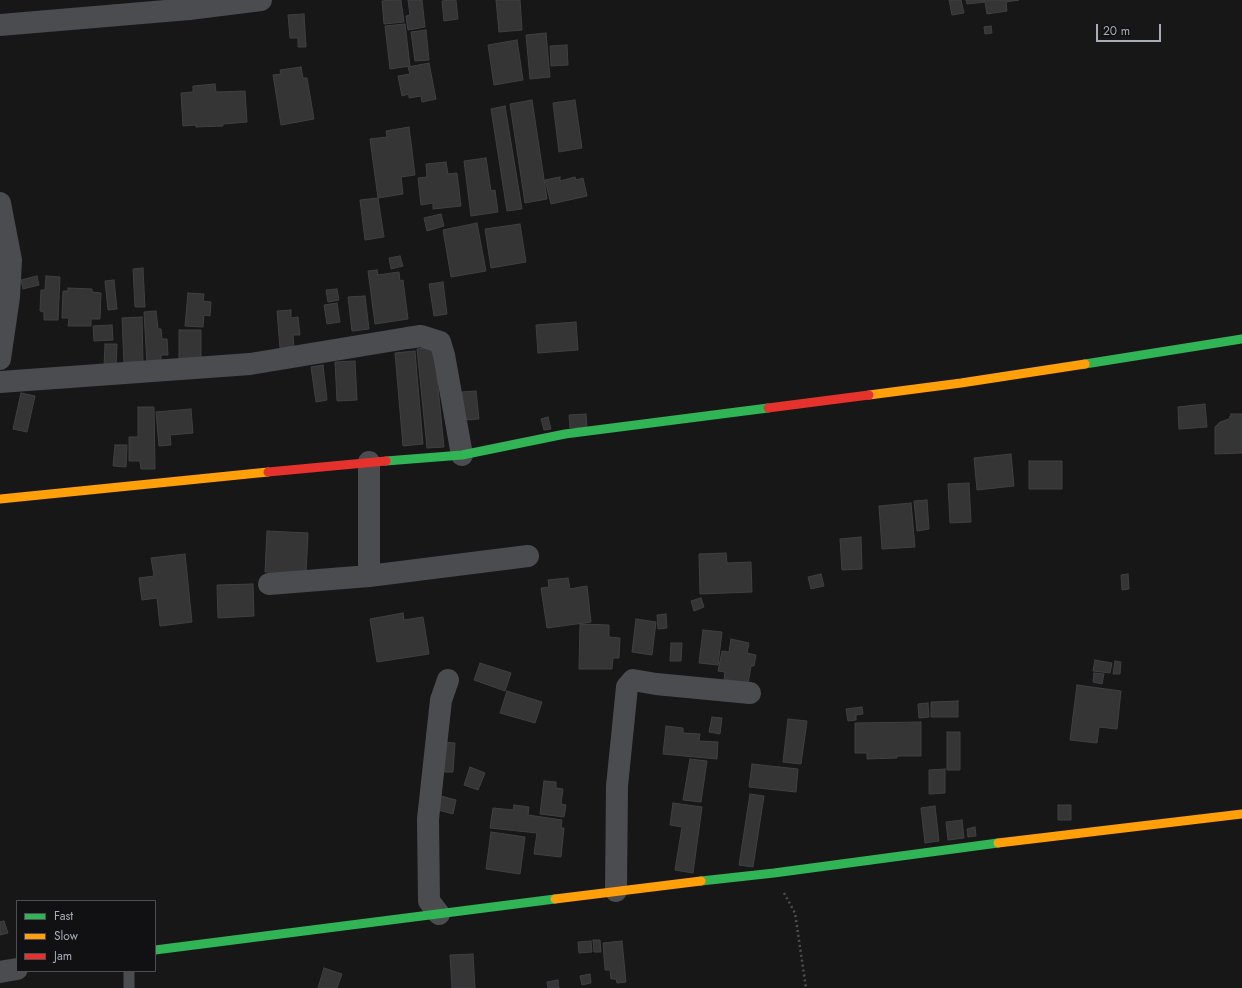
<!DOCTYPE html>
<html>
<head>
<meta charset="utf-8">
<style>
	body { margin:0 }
	#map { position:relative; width:1242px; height:988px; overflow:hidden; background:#171717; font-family:Jost,sans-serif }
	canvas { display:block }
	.legend { position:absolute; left:16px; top:900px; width:140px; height:72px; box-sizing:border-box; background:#111113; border:1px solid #4d4f55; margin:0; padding:5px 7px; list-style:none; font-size:12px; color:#a8adb8 }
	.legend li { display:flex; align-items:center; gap:8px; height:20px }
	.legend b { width:20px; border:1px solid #4d4f55 }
	.scale { position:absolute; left:1096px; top:24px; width:65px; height:18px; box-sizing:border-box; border:2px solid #a8adb8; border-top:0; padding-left:5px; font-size:12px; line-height:14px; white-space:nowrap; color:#a8adb8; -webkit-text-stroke:3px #111113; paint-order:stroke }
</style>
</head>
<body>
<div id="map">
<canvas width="1242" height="988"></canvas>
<ul class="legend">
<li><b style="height:5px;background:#30b455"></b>Fast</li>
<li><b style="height:5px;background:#ff9f0a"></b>Slow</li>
<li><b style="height:5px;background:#e5322d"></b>Jam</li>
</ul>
<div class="scale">20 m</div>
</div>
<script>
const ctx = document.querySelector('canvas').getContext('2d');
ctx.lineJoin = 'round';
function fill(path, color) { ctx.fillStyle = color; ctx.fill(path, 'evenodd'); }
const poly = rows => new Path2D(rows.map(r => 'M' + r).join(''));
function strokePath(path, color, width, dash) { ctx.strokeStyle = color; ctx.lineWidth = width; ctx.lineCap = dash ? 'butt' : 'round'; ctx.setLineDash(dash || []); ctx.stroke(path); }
const building = poly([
	[392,0,401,0,404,22,384,24,382,1,392,0],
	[408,0,422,0,425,27,408,30,406,16,410,15,408,0],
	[450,0,456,0,458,19,444,21,442,1,450,0],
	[496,0,520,0,522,30,499,32,496,0],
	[949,0,961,0,964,13,952,15,949,0],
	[966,0,1019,0,1006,2,1007,11,987,14,985,2,967,4,966,0],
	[304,14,306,47,298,47,298,38,290,38,288,15,304,14],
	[405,24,410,66,390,69,385,26,405,24],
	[991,26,992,33,985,34,984,27,991,26],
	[426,30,429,60,415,61,411,32,426,30],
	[546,33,550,77,530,79,526,35,546,33],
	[517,40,523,80,494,85,488,45,517,40],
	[567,45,568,65,551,66,550,46,567,45],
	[429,63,436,99,422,102,421,96,409,98,409,94,402,96,398,76,410,74,408,67,429,63],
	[301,67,303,78,307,78,314,119,281,125,273,75,281,74,280,70,301,67],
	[215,84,216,92,245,91,247,122,223,124,223,126,196,127,196,125,183,126,181,93,193,92,193,86,215,84],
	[532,100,547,199,525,203,510,104,532,100],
	[575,100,582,148,559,152,553,103,575,100],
	[505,106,522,209,507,211,491,109,505,106],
	[409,127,415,175,401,177,403,194,378,198,370,139,387,137,386,131,409,127],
	[486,158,491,191,495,190,498,212,471,216,464,161,486,158],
	[446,162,448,174,457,173,461,206,433,209,433,203,421,205,418,178,427,177,426,164,446,162],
	[560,177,560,181,575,177,576,180,583,178,587,196,551,204,545,180,560,177],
	[378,198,384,237,365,240,360,200,378,198],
	[441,214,444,226,427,231,424,218,441,214],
	[477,223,486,271,451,277,443,230,477,223],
	[520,224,526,262,491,268,485,229,520,224],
	[400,256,403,266,391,269,389,258,400,256],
	[143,268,145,307,135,307,133,269,143,268],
	[377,270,378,275,399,272,400,281,403,280,408,319,375,324,368,271,377,270],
	[37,276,39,285,23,289,21,280,37,276],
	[46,276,60,277,58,320,44,320,44,312,40,311,41,290,45,290,46,276],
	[114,280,117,309,108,310,105,281,114,280],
	[443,282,447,314,434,316,429,284,443,282],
	[68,288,92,289,92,292,101,293,100,319,91,319,91,326,68,326,69,318,62,318,63,291,68,291,68,288],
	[337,289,339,300,328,302,326,290,337,289],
	[188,293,204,294,203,301,211,302,210,316,204,315,203,327,185,326,188,293],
	[365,296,369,329,352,331,348,297,365,296],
	[337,303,340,322,327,324,324,305,337,303],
	[291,310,291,318,298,317,300,335,293,335,294,347,280,348,277,311,291,310],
	[156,311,158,329,161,329,162,339,167,339,168,355,161,355,161,362,147,364,144,312,156,311],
	[142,317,143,364,124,365,122,318,142,317],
	[576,322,578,350,538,353,536,325,576,322],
	[112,325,113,340,94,341,93,326,112,325],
	[179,330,201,330,201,359,179,359,179,330],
	[105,344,117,344,116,367,104,367,105,344],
	[434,347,444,447,427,448,417,349,434,347],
	[415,351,423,444,403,446,395,353,415,351],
	[355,361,357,400,337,401,335,362,355,361],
	[323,365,327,400,316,402,311,367,323,365],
	[476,391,479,419,465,420,462,392,476,391],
	[21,393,35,396,27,432,13,429,21,393],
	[1205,404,1207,427,1179,429,1178,407,1205,404],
	[138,407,154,407,155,469,141,469,140,461,129,461,129,437,138,437,138,407],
	[191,409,193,433,170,435,171,445,159,446,156,412,191,409],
	[586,414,587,427,570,428,569,415,586,414],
	[1231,414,1242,414,1242,453,1215,454,1215,427,1220,422,1229,419,1231,414],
	[548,417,551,429,544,430,541,419,548,417],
	[115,445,127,445,126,467,113,466,115,445],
	[1011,454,1014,486,977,490,974,458,1011,454],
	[1029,461,1062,461,1062,489,1029,489,1029,461],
	[969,483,971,522,950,523,948,484,969,483],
	[927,500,929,529,917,531,914,501,927,500],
	[911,503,915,547,882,549,879,506,911,503],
	[267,531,308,533,306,573,265,572,267,531],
	[861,537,862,569,842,570,840,539,861,537],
	[726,553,727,563,751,562,752,592,700,594,699,554,726,553],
	[185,554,192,622,160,626,157,598,142,600,139,578,154,576,151,558,185,554],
	[821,574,824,586,811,589,808,577,821,574],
	[1128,574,1129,589,1122,590,1121,575,1128,574],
	[568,578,570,589,587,586,591,622,547,628,541,588,549,587,548,580,568,578],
	[253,584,254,616,218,618,217,585,253,584],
	[701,598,704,607,694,611,691,601,701,598],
	[403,613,404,620,423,617,429,654,377,662,370,619,403,613],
	[666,614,667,628,658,629,657,615,666,614],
	[636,619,656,622,652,655,632,652,636,619],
	[580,624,609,625,609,637,620,638,619,658,613,658,612,669,579,669,580,624],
	[703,630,722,632,718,665,699,663,703,630],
	[731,639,749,643,747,653,756,655,754,666,751,666,748,684,724,679,725,672,718,671,722,651,729,652,731,639],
	[671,643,682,643,681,661,670,661,671,643],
	[1095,660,1112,663,1110,673,1093,671,1095,660],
	[1115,661,1121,662,1120,674,1113,674,1115,661],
	[480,663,511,673,505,691,474,680,480,663],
	[1094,673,1104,674,1102,684,1093,682,1094,673],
	[1077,685,1121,691,1117,729,1099,727,1097,743,1070,740,1077,685],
	[507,691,542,702,535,723,500,713,507,691],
	[958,701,958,717,931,717,931,702,958,701],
	[928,703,929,717,919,718,918,704,928,703],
	[862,707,863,714,856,715,856,720,848,721,846,709,862,707],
	[712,717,722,718,720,734,709,732,712,717],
	[788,719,807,721,801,764,783,762,788,719],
	[921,722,921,756,897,756,897,758,867,759,867,753,855,753,855,723,921,722],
	[666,726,683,728,683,733,700,734,699,741,718,742,717,759,663,754,666,726],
	[947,732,960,732,960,770,947,770,947,732],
	[443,742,455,743,453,772,441,772,443,742],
	[690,759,707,761,701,802,683,800,690,759],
	[752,764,798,769,796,792,749,787,752,764],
	[470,767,485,773,478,790,464,785,470,767],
	[945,769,945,793,929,794,929,770,945,769],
	[544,781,556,782,556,788,563,789,561,804,566,805,564,817,540,814,544,781],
	[750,794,764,796,753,867,739,865,750,794],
	[441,796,456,800,453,814,438,810,441,796],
	[673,803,702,807,693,873,675,870,682,827,670,825,673,803],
	[514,805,529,807,528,815,562,820,561,828,564,828,561,857,534,854,537,833,490,828,493,808,513,810,514,805],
	[1058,805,1071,805,1071,820,1058,820,1058,805],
	[935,806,939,841,925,843,921,808,935,806],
	[962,820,964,838,948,840,946,822,962,820],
	[975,827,976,836,968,837,967,829,975,827],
	[491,832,525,837,520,874,486,869,491,832],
	[4,921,8,933,0,935,0,922,4,921],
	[593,940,600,940,601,952,594,952,593,940],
	[591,941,592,952,579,953,578,942,591,941],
	[622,941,626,982,617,983,616,979,611,979,610,970,605,970,603,943,622,941],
	[473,954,475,988,452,988,450,955,473,954],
	[324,968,342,974,337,988,318,988,324,968],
	[590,974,591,983,582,985,580,976,590,974],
	[558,980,559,988,548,988,547,982,558,980]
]);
const path = poly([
	[784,893,795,913,806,988]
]);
const lane = poly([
	[129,971,129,988]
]);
const street = poly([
	[0,25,189,9,261,0],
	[0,203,11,260,9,297,0,359],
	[0,382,250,364,407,338,421,336,440,342,444,355,462,455],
	[369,576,369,462],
	[269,584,369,576,528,556],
	[616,891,617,786,627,687,633,680,656,684,750,693],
	[439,914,429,901,428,819,441,700,448,680],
	[0,972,17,969]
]);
const fast = poly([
	[1085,364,1242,339],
	[386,461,462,455,565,434,768,408],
	[701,881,774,873,998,843],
	[155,950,555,899]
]);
const slow = poly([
	[869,395,961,383,1085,364],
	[0,499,268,472],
	[998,843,1242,814],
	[555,899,701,881]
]);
const jam = poly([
	[768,408,869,395],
	[268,472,386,461]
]);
fill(building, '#353536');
strokePath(building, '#3f4043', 1);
strokePath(path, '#4d4e52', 2.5, [2, 3]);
strokePath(lane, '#4b4c50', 11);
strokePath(street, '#4b4c50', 22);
strokePath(fast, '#30b455', 9);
strokePath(slow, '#ff9f0a', 9);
strokePath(jam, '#e5322d', 9);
</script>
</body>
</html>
